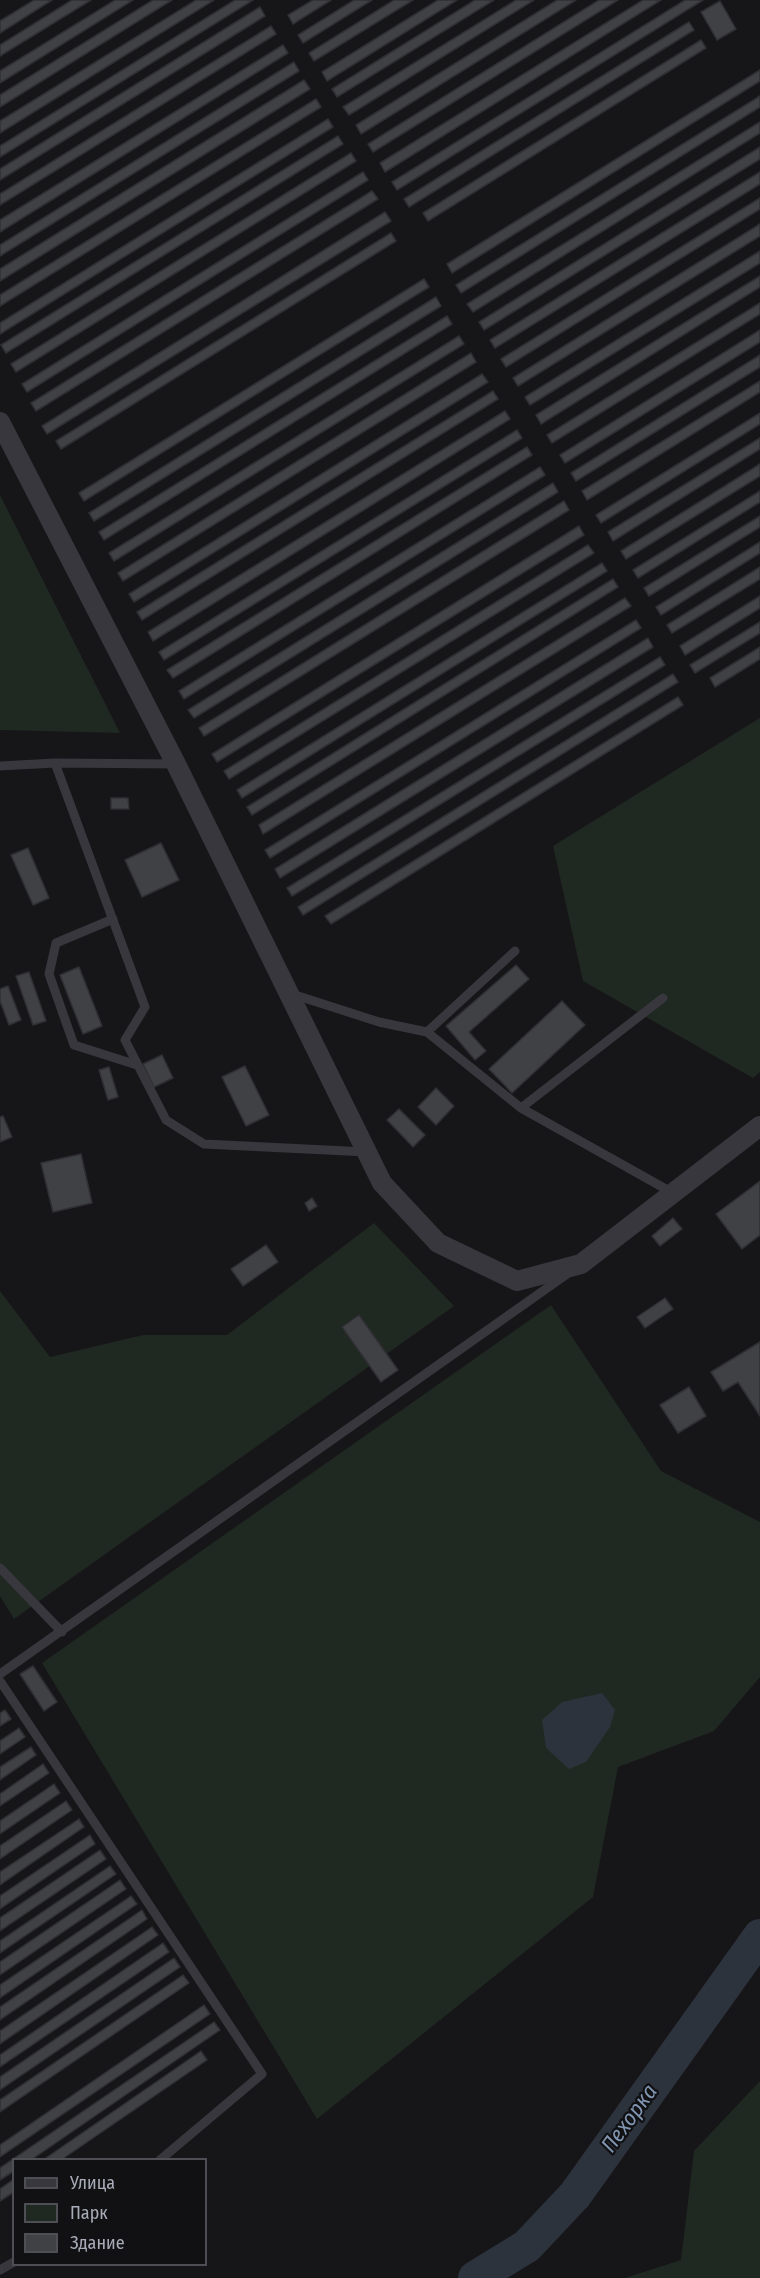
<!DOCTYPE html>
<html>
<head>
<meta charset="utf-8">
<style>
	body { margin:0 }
	#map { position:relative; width:760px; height:2278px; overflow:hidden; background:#161618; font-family:"Fira Sans Condensed",sans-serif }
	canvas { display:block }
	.legend { position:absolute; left:12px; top:2158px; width:195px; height:108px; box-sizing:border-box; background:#111113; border:2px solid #4d4f55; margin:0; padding:8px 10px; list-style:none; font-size:18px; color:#a8acb8 }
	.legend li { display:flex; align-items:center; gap:12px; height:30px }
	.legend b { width:30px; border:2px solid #4d4f55 }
</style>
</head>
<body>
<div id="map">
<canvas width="760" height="2278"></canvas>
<ul class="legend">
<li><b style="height:8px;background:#37373d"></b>Улица</li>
<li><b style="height:16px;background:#202822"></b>Парк</li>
<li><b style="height:16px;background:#404145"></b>Здание</li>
</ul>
</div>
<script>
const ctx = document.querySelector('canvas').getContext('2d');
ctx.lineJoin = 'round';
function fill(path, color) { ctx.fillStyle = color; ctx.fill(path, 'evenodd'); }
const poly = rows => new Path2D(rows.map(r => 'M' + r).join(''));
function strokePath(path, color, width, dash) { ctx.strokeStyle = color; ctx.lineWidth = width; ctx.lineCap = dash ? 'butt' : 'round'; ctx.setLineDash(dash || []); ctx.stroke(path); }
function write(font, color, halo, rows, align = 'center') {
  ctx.font = font + ' "Fira Sans Condensed",sans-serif'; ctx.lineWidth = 4.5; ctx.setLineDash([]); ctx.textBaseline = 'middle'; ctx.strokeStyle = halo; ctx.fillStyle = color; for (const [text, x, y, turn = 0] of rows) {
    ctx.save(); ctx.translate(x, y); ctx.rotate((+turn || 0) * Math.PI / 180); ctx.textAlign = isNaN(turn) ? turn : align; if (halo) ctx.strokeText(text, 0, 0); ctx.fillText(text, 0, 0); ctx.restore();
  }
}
const green = poly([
	[0,495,120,733,0,730],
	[760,718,760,1072,753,1078,583,981,553,846],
	[374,1223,454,1306,14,1619,0,1596,0,1291,50,1357,143,1335,227,1335],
	[551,1305,661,1471,760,1522,760,1677,714,1731,618,1767,593,1897,317,2119,42,1663],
	[760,2081,760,2278,625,2278,681,2260,694,2151]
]);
const water = poly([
	[602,1693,615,1710,610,1727,586,1762,569,1769,546,1748,542,1720,562,1702]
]);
const river = poly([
	[475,2278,527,2246,575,2195,760,1936]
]);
const building = poly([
	[34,0,52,0,0,33,0,21,34,0],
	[72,0,91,0,0,56,0,45,72,0],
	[115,0,133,0,0,83,0,71,115,0],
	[153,0,172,0,0,107,0,95,153,0],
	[196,0,214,0,0,133,0,121,196,0],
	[235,0,253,0,0,157,0,146,235,0],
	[313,0,331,0,293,24,288,15,313,0],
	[354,0,372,0,303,43,298,35,354,0],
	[394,0,413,0,314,61,309,53,394,0],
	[438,0,457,0,327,81,322,72,438,0],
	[475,0,494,0,337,97,332,89,475,0],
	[516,0,534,0,349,115,343,107,516,0],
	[557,0,576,0,361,134,356,125,557,0],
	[599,0,618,0,373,152,368,144,599,0],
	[643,0,661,0,385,172,380,163,643,0],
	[685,0,703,0,397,190,392,182,685,0],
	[720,1,736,29,717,40,701,12,720,1],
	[260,7,265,16,0,180,0,169,260,7],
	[689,22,694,30,409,207,404,199,689,22],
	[271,26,276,34,0,205,0,194,271,26],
	[701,40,706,48,428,221,423,213,701,40],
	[283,45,288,53,0,232,0,220,283,45],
	[294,62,299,71,0,256,0,245,294,62],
	[760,70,760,81,452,273,447,264,760,70],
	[304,80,310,89,0,281,0,269,304,80],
	[760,96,760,107,461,293,456,285,760,96],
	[316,99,321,107,0,306,0,295,316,99],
	[328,119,333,127,0,334,0,323,328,119],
	[760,122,760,133,473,312,467,304,760,122],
	[338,136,343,144,6,353,1,345,338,136],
	[760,147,760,159,484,330,479,322,760,147],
	[351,153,356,161,16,372,11,364,351,153],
	[363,172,368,180,27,392,22,384,363,172],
	[760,172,760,184,495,348,490,340,760,172],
	[372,191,378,199,36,411,31,403,372,191],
	[760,198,760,209,506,367,501,359,760,198],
	[385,212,391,221,47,434,42,426,385,212],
	[760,224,760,236,518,386,513,378,760,224],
	[391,233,396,241,61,449,56,441,391,233],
	[760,251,760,263,530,405,525,397,760,251],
	[760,276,760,287,541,424,536,415,760,276],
	[424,279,429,287,84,501,79,493,424,279],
	[436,297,441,306,94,521,89,513,436,297],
	[760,303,760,314,552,443,547,435,760,303],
	[447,316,452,324,104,540,99,532,447,316],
	[760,330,760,342,565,463,560,455,760,330],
	[459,336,464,344,114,561,109,553,459,336],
	[471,353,476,362,123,581,118,573,471,353],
	[760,355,760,367,576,481,571,473,760,355],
	[482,374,488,382,134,602,129,594,482,374],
	[760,381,760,392,587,500,582,491,760,381],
	[493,391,498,399,142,620,137,612,493,391],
	[505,411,510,419,153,641,148,632,505,411],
	[760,413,760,424,601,523,596,515,760,413],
	[517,430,522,438,164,660,159,652,517,430],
	[760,438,760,449,613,541,608,532,760,438],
	[527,447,532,455,173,678,167,670,527,447],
	[760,464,760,476,626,559,621,551,760,464],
	[540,467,545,475,184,699,179,691,540,467],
	[553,483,558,492,194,718,188,710,553,483],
	[760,491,760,502,638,578,633,570,760,491],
	[564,501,569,510,204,736,199,728,564,501],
	[760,516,760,527,649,596,644,588,760,516],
	[579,526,584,535,217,762,212,754,579,526],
	[760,542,760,553,661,615,656,607,760,542],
	[588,545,594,553,229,779,224,771,588,545],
	[602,563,607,571,242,798,237,790,602,563],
	[760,567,760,579,672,633,667,625,760,567],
	[613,579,618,587,252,815,247,807,613,579],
	[760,596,760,608,685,655,680,646,760,596],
	[625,598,631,606,263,834,259,825,625,598],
	[636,620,641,628,270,858,265,850,636,620],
	[760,622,760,633,695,673,690,665,760,622],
	[648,638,653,647,280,878,275,869,648,638],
	[760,647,760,659,715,687,710,678,760,647],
	[660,657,665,665,292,896,287,888,660,657],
	[673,674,678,682,303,915,298,907,673,674],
	[678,697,683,705,331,924,325,916,678,697],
	[111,798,128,798,129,809,111,809,111,798],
	[161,843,179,880,142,897,125,860,161,843],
	[28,848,49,898,33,905,11,855,28,848],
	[516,965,529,979,469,1032,486,1051,475,1060,446,1026,516,965],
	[79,967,102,1026,83,1034,60,975,79,967],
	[29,972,46,1021,33,1025,16,976,29,972],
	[8,986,21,1020,9,1025,0,1001,0,989,8,986],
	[562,1001,585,1025,512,1093,489,1069,562,1001],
	[162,1055,173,1078,154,1087,143,1064,162,1055],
	[245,1066,269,1115,246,1126,222,1077,245,1066],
	[109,1067,118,1097,108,1100,99,1070,109,1067],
	[436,1088,454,1106,436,1125,418,1107,436,1088],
	[399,1109,425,1135,413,1147,387,1120,399,1109],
	[3,1116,12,1137,0,1142,0,1117,3,1116],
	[81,1154,92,1203,53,1212,41,1163,81,1154],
	[760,1181,760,1235,742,1249,716,1214,760,1181],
	[312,1198,317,1206,309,1211,305,1203,312,1198],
	[673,1218,682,1229,660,1246,652,1236,673,1218],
	[266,1245,278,1262,243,1286,231,1269,266,1245],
	[665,1298,673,1309,645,1328,637,1317,665,1298],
	[359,1315,398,1370,381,1382,342,1327,359,1315],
	[760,1342,760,1416,738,1382,723,1391,711,1372,760,1342],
	[689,1387,706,1416,678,1433,660,1405,689,1387],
	[33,1666,57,1702,44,1711,20,1674,33,1666],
	[5,1710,11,1719,0,1726,0,1713,5,1710],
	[19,1728,25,1737,0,1754,0,1741,19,1728],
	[31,1747,36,1755,0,1780,0,1767,31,1747],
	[43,1764,49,1773,0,1806,0,1794,43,1764],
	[54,1784,60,1793,0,1834,0,1821,54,1784],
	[66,1801,72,1810,0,1859,0,1846,66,1801],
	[79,1819,84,1827,0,1885,0,1872,79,1819],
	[90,1835,95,1844,0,1909,0,1896,90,1835],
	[100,1850,106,1859,0,1931,0,1918,100,1850],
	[110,1866,116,1874,0,1953,0,1941,110,1866],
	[120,1880,126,1889,0,1975,0,1962,120,1880],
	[131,1896,137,1904,0,1998,0,1985,131,1896],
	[142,1910,147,1919,0,2020,0,2007,142,1910],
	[152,1927,158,1935,0,2044,0,2031,152,1927],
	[163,1943,169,1952,0,2067,0,2055,163,1943],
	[174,1958,180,1967,0,2090,0,2077,174,1958],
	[183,1975,189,1983,0,2112,0,2100,183,1975],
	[204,2005,210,2014,0,2157,0,2145,204,2005],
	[214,2022,220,2030,31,2160,14,2160,14,2171,0,2180,0,2168,214,2022],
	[201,2051,207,2060,61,2160,43,2160,201,2051],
	[14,2179,14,2192,0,2201,0,2189,14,2179]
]);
const service = poly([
	[55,763,145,1007,125,1040,166,1120,204,1144,367,1152],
	[0,766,55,763,176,764],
	[113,919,56,943,49,974,74,1045,137,1065],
	[292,994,379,1022,427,1032,515,951],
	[427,1032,521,1108,673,1193],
	[521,1108,663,998],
	[0,1568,62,1632],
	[0,1674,567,1274],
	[0,1681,262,2074,160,2160],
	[0,2270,14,2262]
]);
const minor = poly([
	[0,422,176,764,382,1183,438,1243,517,1281,581,1264,760,1126]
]);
const waterNames = [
	["Пехорка",630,2119,-54]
];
fill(green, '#202822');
fill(water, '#2c333c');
strokePath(river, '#2c333c', 34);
fill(building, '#404145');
strokePath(building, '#303034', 1.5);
strokePath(service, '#37373d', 9);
strokePath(minor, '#37373d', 20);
write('italic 22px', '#8096b2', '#111113', waterNames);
</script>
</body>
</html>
